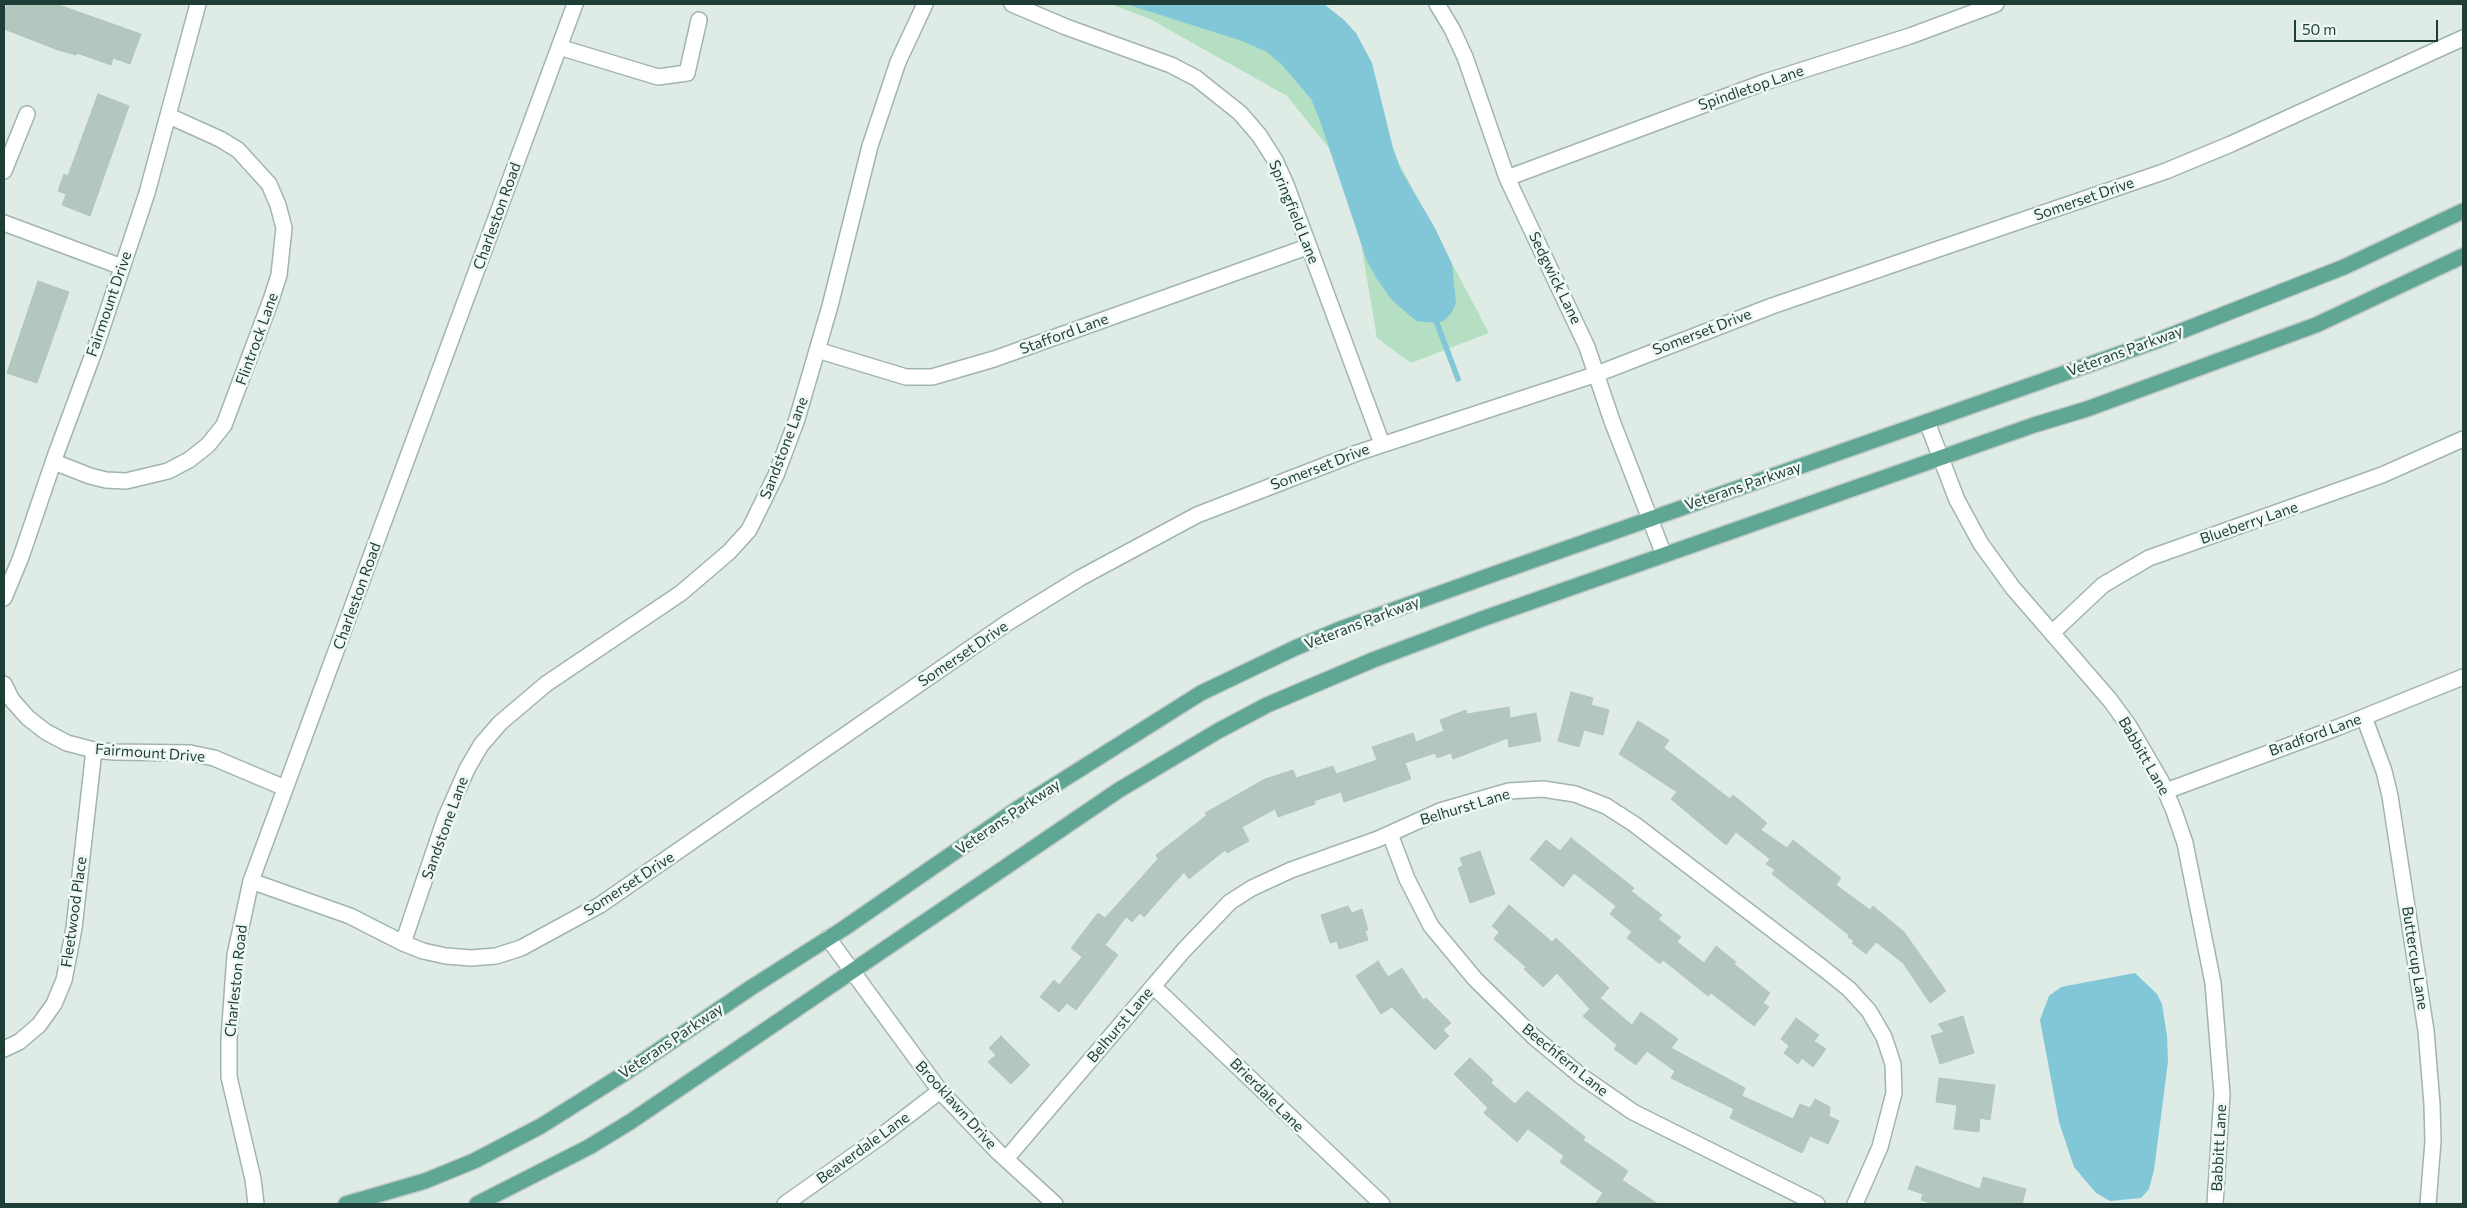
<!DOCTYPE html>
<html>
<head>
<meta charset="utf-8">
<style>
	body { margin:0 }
	#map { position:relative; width:2467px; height:1208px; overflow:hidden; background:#dfece6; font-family:Commissioner,sans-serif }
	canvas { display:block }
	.frame { position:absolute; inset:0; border:5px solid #1e3d36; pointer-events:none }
	.scale { position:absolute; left:2294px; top:20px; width:144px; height:22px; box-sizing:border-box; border:2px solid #1e3d36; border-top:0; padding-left:6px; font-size:15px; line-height:18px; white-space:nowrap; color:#1e3d36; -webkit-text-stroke:4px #f0f8f4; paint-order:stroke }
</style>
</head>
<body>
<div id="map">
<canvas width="2467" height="1208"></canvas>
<div class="frame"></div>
<div class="scale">50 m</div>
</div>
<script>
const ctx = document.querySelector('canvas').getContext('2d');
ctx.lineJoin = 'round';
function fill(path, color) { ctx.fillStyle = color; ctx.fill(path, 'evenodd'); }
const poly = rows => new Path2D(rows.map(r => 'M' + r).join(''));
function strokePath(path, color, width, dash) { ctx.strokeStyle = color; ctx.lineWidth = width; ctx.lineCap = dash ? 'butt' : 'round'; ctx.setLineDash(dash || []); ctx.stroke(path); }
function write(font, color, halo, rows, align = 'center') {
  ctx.font = font + ' Commissioner,sans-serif'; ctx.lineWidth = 5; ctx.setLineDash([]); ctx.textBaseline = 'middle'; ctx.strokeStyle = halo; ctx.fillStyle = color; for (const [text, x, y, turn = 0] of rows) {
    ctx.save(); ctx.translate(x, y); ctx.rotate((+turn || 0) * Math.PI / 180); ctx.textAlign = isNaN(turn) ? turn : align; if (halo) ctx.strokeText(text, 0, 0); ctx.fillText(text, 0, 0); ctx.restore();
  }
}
const green = poly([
	[1110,4,1265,4,1351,73,1489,333,1411,363,1377,338,1349,173,1287,96,1150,19]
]);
const water = poly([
	[1126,4,1324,4,1344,20,1356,33,1372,63,1393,148,1401,170,1435,228,1452,264,1456,303,1452,312,1445,320,1437,323,1416,321,1391,299,1377,279,1367,261,1319,118,1311,99,1282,65,1267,52,1242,41],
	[2135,973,2157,994,2162,1004,2167,1036,2168,1062,2154,1170,2149,1189,2141,1198,2110,1201,2096,1193,2074,1167,2059,1122,2040,1020,2049,996,2061,987]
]);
const stream = poly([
	[1435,318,1458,379]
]);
const building = poly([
	[7,4,56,4,141,34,130,64,113,58,111,65,77,53,76,55,58,50,4,29,4,14,7,4],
	[98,94,129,106,90,216,62,205,66,194,58,191,64,174,68,176,98,94],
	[38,281,69,292,37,383,7,373,38,281],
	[1571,692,1593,698,1591,705,1609,710,1603,735,1584,730,1579,747,1558,741,1571,692],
	[1509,707,1510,718,1536,713,1541,741,1509,747,1508,738,1453,759,1451,753,1437,758,1435,753,1405,763,1411,779,1379,790,1344,802,1341,792,1314,801,1315,804,1278,817,1275,809,1242,827,1249,841,1227,853,1225,850,1189,879,1184,872,1144,917,1140,913,1132,922,1126,917,1105,945,1118,955,1076,1010,1067,1003,1059,1012,1040,997,1054,980,1059,985,1082,957,1071,948,1098,913,1105,918,1158,859,1156,855,1207,815,1205,813,1265,779,1293,770,1296,778,1333,766,1336,774,1377,760,1372,747,1413,733,1416,742,1444,731,1440,720,1466,710,1467,714,1509,707],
	[1638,721,1669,740,1664,748,1730,799,1733,795,1767,823,1761,830,1787,848,1793,840,1841,878,1836,885,1870,910,1873,906,1904,932,1946,991,1930,1003,1903,963,1876,942,1866,954,1852,943,1854,941,1848,937,1849,935,1772,874,1775,870,1766,864,1770,859,1736,832,1726,845,1671,799,1677,792,1619,754,1638,721],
	[1571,838,1634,888,1631,891,1662,915,1658,919,1681,937,1677,942,1704,963,1716,946,1736,962,1734,964,1770,993,1763,1003,1769,1007,1754,1026,1711,993,1708,996,1663,960,1660,964,1627,938,1632,932,1610,914,1616,906,1574,873,1563,887,1530,859,1546,840,1560,851,1571,838],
	[1480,851,1495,894,1470,903,1458,868,1463,866,1460,858,1480,851],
	[1509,905,1552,942,1556,938,1609,988,1600,998,1632,1025,1641,1012,1678,1039,1671,1048,1745,1088,1742,1096,1793,1119,1800,1104,1810,1108,1815,1099,1830,1107,1829,1116,1839,1121,1828,1144,1810,1136,1802,1153,1730,1118,1734,1109,1671,1078,1675,1071,1647,1051,1636,1065,1614,1049,1617,1045,1583,1016,1590,1009,1557,973,1543,987,1524,969,1526,967,1494,939,1499,932,1492,926,1509,905],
	[1348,906,1352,913,1362,909,1368,930,1365,931,1368,940,1339,949,1337,941,1330,943,1321,915,1348,906],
	[1378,961,1388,977,1402,968,1423,1000,1426,998,1451,1023,1443,1030,1449,1036,1435,1050,1392,1007,1381,1014,1356,976,1378,961],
	[1963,1016,1974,1053,1940,1064,1931,1036,1944,1032,1938,1024,1963,1016],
	[1796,1018,1819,1035,1814,1041,1826,1049,1813,1067,1802,1058,1798,1064,1784,1053,1789,1046,1781,1039,1796,1018],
	[1001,1036,1030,1065,1011,1084,988,1062,996,1055,989,1048,1001,1036],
	[1470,1058,1493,1080,1491,1083,1515,1104,1527,1091,1585,1137,1583,1140,1628,1171,1622,1180,1658,1204,1595,1204,1603,1193,1560,1162,1564,1156,1528,1129,1517,1142,1484,1113,1488,1108,1454,1074,1470,1058],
	[1939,1078,1995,1085,1990,1120,1980,1118,1979,1132,1954,1129,1957,1105,1936,1102,1939,1078],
	[1916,1166,1980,1189,1983,1177,2026,1189,2022,1204,1934,1204,1921,1200,1923,1194,1908,1189,1916,1166]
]);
const minor = poly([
	[1012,4,1066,27,1171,65,1196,78,1240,113,1259,135,1275,160,1287,187,1382,444],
	[1437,4,1452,29,1465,57,1507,178,1587,347,1612,421,1664,555],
	[559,47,658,77,687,73,699,20],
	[4,171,27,114],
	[1507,178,1765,82,1910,36,1996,4],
	[4,223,122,267],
	[817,350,906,377,932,377,994,359,1307,247],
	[1927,422,1957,500,1981,544,2013,588,2110,700,2129,726,2161,781,2174,811,2185,843,2213,983,2222,1094,2215,1204],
	[54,462,90,476,106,480,126,481,168,471,189,460,208,445,224,425,271,300,279,275,284,228,278,205,269,184,238,150,220,139,169,116],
	[4,598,21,557,56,454,95,349,147,193,198,4],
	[2052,633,2103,585,2149,558,2382,475,2463,439],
	[4,684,12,700,28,718,46,732,67,743,94,750,114,752,190,753,214,758,285,788],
	[2364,717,2384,771,2390,796,2426,1031,2432,1104,2433,1141,2428,1204],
	[2166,791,2339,727,2463,677],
	[1390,834,1407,879,1431,926,1475,979,1534,1037,1581,1076,1633,1112,1817,1204],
	[251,881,350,916,403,943,423,951,446,956,471,958,496,956,521,948,600,905,1007,623,1080,578,1197,515,1357,453,1597,374,1772,306,2166,171,2231,144,2463,38],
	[828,938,940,1091,998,1152,1055,1204],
	[403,943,445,819,467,769,481,745,500,723,546,684,681,593,729,552,749,530,776,475,797,419,830,306,870,146,898,62,925,4],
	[1153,986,1382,1204],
	[4,1049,19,1042,39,1025,54,1004,64,980,74,928,94,750],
	[1006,1159,1184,950,1230,902,1252,888,1291,870,1378,839,1440,811,1509,791,1543,789,1575,794,1606,806,1634,824,1824,969,1849,989,1869,1011,1884,1037,1893,1064,1894,1093,1880,1147,1855,1204],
	[256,1204,253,1179,229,1077,229,1039,235,955,251,881,575,4],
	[785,1204,880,1137,940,1091]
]);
const major = poly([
	[346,1204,425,1181,474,1161,541,1126,622,1075,752,987,843,929,1020,807,1201,693,1295,648,1343,628,1494,574,2156,341,2344,267,2463,211],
	[477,1204,589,1147,630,1122,1119,790,1218,731,1267,705,1373,660,1482,619,2034,425,2087,409,2316,325,2463,256]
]);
const streetNames = [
	["Spindletop Lane",1751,88,-19],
	["Somerset Drive",2084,199,-19],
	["Springfield Lane",1294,212,68],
	["Charleston Road",497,216,-70],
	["Sedgwick Lane",1555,278,64],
	["Fairmount Drive",109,304,-71],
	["Somerset Drive",1702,332,-21],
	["Stafford Lane",1064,334,-20],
	["Flintrock Lane",257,339,-70],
	["Veterans Parkway",2125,351,-20],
	["Sandstone Lane",784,448,-69],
	["Somerset Drive",1320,467,-21],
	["Veterans Parkway",1743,486,-19],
	["Blueberry Lane",2249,523,-19],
	["Charleston Road",357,596,-70],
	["Veterans Parkway",1362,623,-21],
	["Somerset Drive",963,654,-34],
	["Bradford Lane",2315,735,-20],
	["Fairmount Drive",150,753,4],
	["Babbitt Lane",2144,756,60],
	["Belhurst Lane",1465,807,-17],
	["Veterans Parkway",1008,817,-34],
	["Sandstone Lane",445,828,-70],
	["Somerset Drive",629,884,-33],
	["Fleetwood Place",74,912,-82],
	["Buttercup Lane",2415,958,81],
	["Charleston Road",236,981,-84],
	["Belhurst Lane",1120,1025,-50],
	["Veterans Parkway",671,1041,-34],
	["Beechfern Lane",1565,1060,39],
	["Brierdale Lane",1267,1095,45],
	["Brooklawn Drive",956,1105,48],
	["Beaverdale Lane",863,1148,-36],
	["Babbitt Lane",2219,1148,-87]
];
fill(green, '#b5dfc2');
fill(water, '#81c7d7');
strokePath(stream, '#81c7d7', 5.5);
fill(building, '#b4c7bf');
strokePath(building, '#b1c6be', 1);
strokePath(minor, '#a1b4ae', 18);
strokePath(major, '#c0c9c7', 18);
strokePath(minor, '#fff', 15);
strokePath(major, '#5fa695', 15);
write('15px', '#1e3d36', '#f0f8f4', streetNames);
</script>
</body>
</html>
